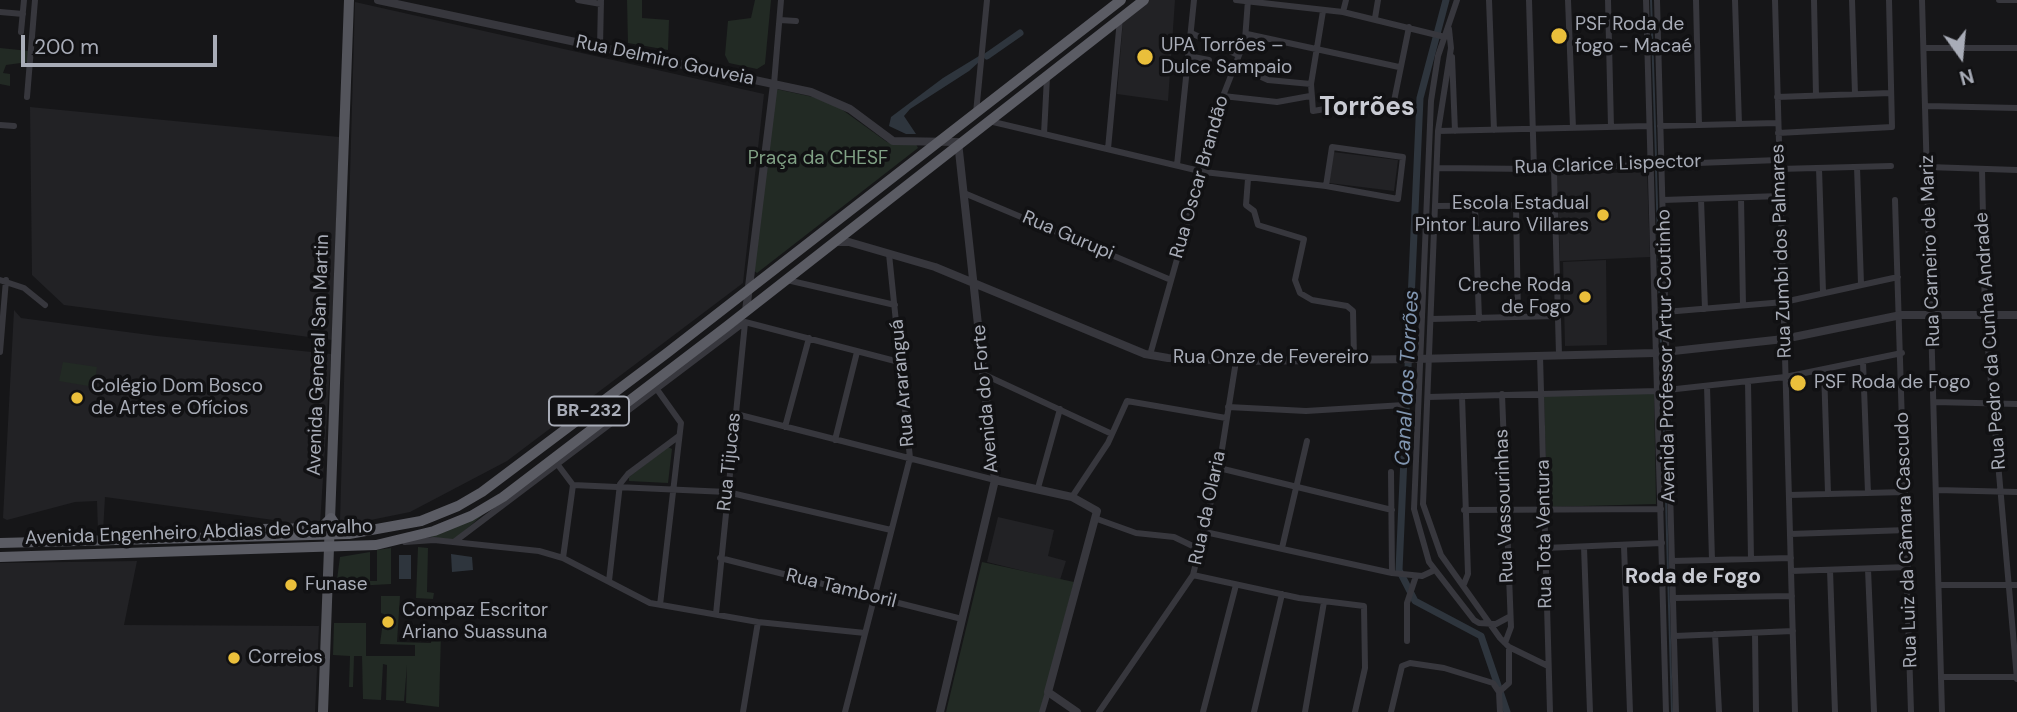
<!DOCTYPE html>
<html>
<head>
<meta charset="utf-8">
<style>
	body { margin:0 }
	#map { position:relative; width:2017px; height:712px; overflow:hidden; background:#161618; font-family:"DM Sans",sans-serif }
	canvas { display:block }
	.north { position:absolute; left:1926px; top:21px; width:70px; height:70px; -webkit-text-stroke:5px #111113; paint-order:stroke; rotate:165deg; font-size:19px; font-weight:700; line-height:28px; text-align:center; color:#a8acb7 }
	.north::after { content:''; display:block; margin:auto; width:24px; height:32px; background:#a8acb7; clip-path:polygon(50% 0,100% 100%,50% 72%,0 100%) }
	.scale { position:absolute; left:21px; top:35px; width:196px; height:32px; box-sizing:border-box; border:4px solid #a8acb7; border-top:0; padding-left:9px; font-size:21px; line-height:24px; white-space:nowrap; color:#a8acb7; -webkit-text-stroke:5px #111113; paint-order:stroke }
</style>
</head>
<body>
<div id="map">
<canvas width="2017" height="712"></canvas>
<div class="north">N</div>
<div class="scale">200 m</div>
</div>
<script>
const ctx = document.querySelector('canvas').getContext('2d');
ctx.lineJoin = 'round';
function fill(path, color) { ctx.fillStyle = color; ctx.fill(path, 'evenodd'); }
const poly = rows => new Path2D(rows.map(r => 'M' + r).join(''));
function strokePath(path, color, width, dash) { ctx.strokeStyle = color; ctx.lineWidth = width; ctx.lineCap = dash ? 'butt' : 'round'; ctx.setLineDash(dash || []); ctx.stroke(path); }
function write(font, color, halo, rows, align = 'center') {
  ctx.font = font + ' "DM Sans",sans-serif'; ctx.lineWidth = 7; ctx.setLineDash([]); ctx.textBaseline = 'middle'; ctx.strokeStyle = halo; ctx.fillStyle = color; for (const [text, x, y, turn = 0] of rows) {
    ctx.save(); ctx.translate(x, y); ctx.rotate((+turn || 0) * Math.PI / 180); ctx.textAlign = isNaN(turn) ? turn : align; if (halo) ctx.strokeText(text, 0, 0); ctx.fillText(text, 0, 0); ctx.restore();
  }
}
const built = poly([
	[1148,0,1175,0,1168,101,1117,94,1123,21],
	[355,2,764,94,743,283,507,461,410,512,346,525,340,521],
	[30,107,339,137,332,340,64,305,32,275],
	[1333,152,1398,160,1394,191,1329,183],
	[1647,172,1650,257,1560,261,1557,174],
	[1606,260,1607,345,1565,346,1563,262],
	[14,310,21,318,157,336,331,354,320,524,288,525,288,522,105,497,103,532,98,532,97,501,75,502,7,520,3,518],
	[998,517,1054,530,1048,556,1066,561,1060,580,987,562],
	[137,561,124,625,319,626,315,712,0,712,0,563]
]);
const green = poly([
	[627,0,642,0,642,18,669,20,668,50,628,43],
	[755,0,771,0,765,64,757,69,729,63,725,55,728,21,751,18],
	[0,48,29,51,28,62,6,65,3,73,10,74,10,86,0,84],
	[776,89,813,97,837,106,887,142,916,144,918,148,757,273,754,271],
	[63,362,97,367,94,387,59,381],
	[1654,393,1656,504,1547,507,1544,396],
	[668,447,672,449,668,483,629,481,629,477],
	[495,504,454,540,430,537,472,519],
	[418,547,428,548,427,592,434,593,433,599,416,598],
	[391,548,391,584,336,587,340,557,370,552,370,581,377,581,377,550],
	[982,562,1074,582,1040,712,946,712],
	[381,596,400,596,397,642,431,643,432,633,441,633,439,707,406,703,407,665,404,701,386,700,387,665,383,664,381,700,363,699,362,656,354,656,353,687,349,687,350,656,333,655,334,623,366,623,366,656,415,656,415,645,380,644,384,614,381,613]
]);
const water = poly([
	[979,56,979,62,969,71,910,109,904,116,916,134,906,134,889,126,891,117,943,78],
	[451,554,472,557,473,570,452,572],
	[399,555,411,555,411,579,399,579]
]);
const stream = poly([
	[1651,0,1656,158],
	[1656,169,1661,347],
	[1662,357,1672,712]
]);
const canal = poly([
	[1446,0,1420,98,1399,570,1415,601,1481,636,1507,712],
	[987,56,1020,33]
]);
const minor = poly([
	[578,0,601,4],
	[1236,0,1343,12,1445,37],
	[1457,0,1438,56,1431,101,1414,509,1429,562,1474,620,1479,623,1496,624,1509,617],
	[1489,0,1494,130],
	[1529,0,1534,169],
	[1568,0,1573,128],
	[1608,0,1611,127],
	[1646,0,1666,712],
	[1657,0,1676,712],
	[1696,0,1699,125],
	[1735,0,1739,124],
	[1775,0,1795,712],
	[1814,0,1816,95],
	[1852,0,1855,94],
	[1922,0,1942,712],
	[1999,0,2017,0],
	[1323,11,1311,84,1313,111,1361,103,1393,106,1409,27],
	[0,12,23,14],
	[1343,12,1346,0],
	[1375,18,1378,0],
	[780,20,796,21],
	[1449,29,1451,48,1438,131,1423,504,1441,555,1500,638,1509,647,1548,666],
	[21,32,24,0],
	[1191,33,1238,55],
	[1247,34,1399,67],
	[600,47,601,0],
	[1924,48,2017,48],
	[1188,56,1209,60],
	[1452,57,1455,131],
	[1233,64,1268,80,1311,84],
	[774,84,781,0],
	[1223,96,1277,102,1310,96],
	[27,97,35,0],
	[1777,97,1891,93],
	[1927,106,2017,108],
	[976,113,987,0],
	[989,121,1204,172,1326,186,1398,199,1403,157,1332,147,1326,186],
	[0,125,14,126],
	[1660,126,1777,123],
	[1438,131,1649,126],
	[1778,133,1892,127,1889,0],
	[1044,134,1047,77],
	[1108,149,1120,19],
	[1177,165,1194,0],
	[1857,167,1861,284],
	[1928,167,2017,170],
	[1437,168,1534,169,1779,160],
	[1819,168,1823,292],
	[1554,169,1559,355],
	[1779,169,1891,166],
	[1982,169,1985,314,2017,679],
	[1248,179,1246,205,1254,211,1258,225,1304,239,1295,280,1300,293,1312,300,1347,306,1353,311,1354,358],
	[964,193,1171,280],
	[1741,198,1743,305],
	[1701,199,1705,309],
	[1663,200,1780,196],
	[1895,200,1911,712],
	[1516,205,1518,317],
	[1435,206,1554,205],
	[1475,206,1479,319],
	[0,280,24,288,45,305],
	[787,280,895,305],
	[1665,312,1784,302,1898,277],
	[1431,319,1557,316],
	[0,352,6,280],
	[1150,355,1223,96,1245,40,1248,0],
	[1540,356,1550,712],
	[1863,362,1868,493],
	[1824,370,1828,493],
	[985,375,1112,434],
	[1748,382,1751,559],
	[1707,386,1712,560],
	[656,388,681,423,660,605],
	[1667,390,1785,377,1902,353],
	[1502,394,1511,627,1505,643],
	[1462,396,1468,574,1464,584],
	[1428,397,1657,391],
	[1935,402,2017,404],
	[1228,407,1306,411,1404,405],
	[736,414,995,480],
	[785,427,809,338],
	[835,440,857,352],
	[558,465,573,485,563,558],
	[1219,468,1392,510],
	[1391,472,1392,573],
	[573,485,727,492,891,530],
	[1038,488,1060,409],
	[1937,490,2017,492],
	[1789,495,1905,492],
	[1072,497,1108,443,1127,401,1226,418],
	[1464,510,1661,509],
	[1097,519,1136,533,1174,537,1201,550],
	[1205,532,1392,573,1422,576,1435,570],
	[1790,534,1907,530],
	[405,542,434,540,539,551,563,558,650,603,758,622,865,633],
	[454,542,745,322,899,362],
	[1624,546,1630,712],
	[1584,547,1590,712],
	[1282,548,1307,441],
	[1545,548,1662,543],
	[720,558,962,619],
	[1672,561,1791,558],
	[1868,569,1874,712],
	[1830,570,1835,712],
	[1791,571,1908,567],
	[1193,575,1299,598,1364,606,1365,668,1355,712],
	[609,581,620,484,628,474,679,436],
	[1940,585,2017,585],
	[1673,598,1792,596],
	[716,614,745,323],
	[1755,633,1756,712],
	[1715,634,1719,712],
	[1675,636,1793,631],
	[1407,641,1407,603,1416,576],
	[1942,677,2017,677],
	[1499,692,1509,683,1509,647],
	[1499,692,1500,712],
	[743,712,758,622],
	[845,712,910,458,889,254],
	[1042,712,1048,692],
	[1099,712,1193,575,1219,468,1236,361],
	[1203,712,1236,585],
	[1254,712,1282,594],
	[1305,712,1324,602],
	[1391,712,1402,666,1410,663,1444,668,1493,683,1499,692]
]);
const tertiary = poly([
	[378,0,811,92,850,109,893,141,958,142,995,480,940,712],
	[834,242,849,242,935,267,1145,354,1168,358,1236,361,1416,359,1655,353,1784,339,1901,315,2017,315],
	[746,311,774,84],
	[995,480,1072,497,1097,511,1048,692,1077,712]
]);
const primary = poly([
	[323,712,349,0]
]);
const trunk = poly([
	[318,531,331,518,337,527,349,534],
	[225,534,259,529,323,528],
	[0,543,349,534,421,521,458,506,482,492,667,353,1121,0],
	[0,557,376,545,434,531,471,516,503,497,726,327,1144,0]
]);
const markers = [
	[1559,36,9,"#eabf3b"],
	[1145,57,9,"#eabf3b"],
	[1603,215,7,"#eabf3b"],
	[1585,297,7,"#eabf3b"],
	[1798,383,9,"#eabf3b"],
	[77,398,7,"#eabf3b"],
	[291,585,7,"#eabf3b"],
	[388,622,7,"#eabf3b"],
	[234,658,7,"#eabf3b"]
];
const shields = [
	[589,411,80]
];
const shieldNames = [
	["BR-232",589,411]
];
const poiNames = [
	["PSF Roda de",1575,25],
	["fogo - Macaé",1575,47],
	["UPA Torrões –",1161,46],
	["Dulce Sampaio",1161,68],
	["Escola Estadual",1589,204,"right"],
	["Pintor Lauro Villares",1589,226,"right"],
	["Creche Roda",1571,286,"right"],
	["de Fogo",1571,308,"right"],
	["PSF Roda de Fogo",1814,383],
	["Colégio Dom Bosco",91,387],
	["de Artes e Ofícios",91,409],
	["Funase",305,585],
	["Compaz Escritor",402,611],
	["Ariano Suassuna",402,633],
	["Correios",248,658]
];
const streetNames = [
	["Rua Delmiro Gouveia",665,61,12],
	["Rua Clarice Lispector",1608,165,-2],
	["Rua Oscar Brandão",1200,177,-74],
	["Rua Gurupi",1068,236,23],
	["Rua Zumbi dos Palmares",1782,251,-92],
	["Rua Carneiro de Mariz",1931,251,-92],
	["Rua Pedro da Cunha Andrade",1991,341,-94],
	["Avenida General San Martin",319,355,-88],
	["Avenida Professor Artur Coutinho",1667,356,-91],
	["Rua Onze de Fevereiro",1271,358],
	["Rua Araranguá",903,383,-95],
	["Avenida do Forte",986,399,-95],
	["Rua Tijucas",730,462,-84],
	["Rua Vassourinhas",1505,506,-92],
	["Rua da Olaria",1208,508,-78],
	["Avenida Engenheiro Abdias de Carvalho",199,533,-2],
	["Rua Tota Ventura",1545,534,-91],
	["Rua Luiz da Câmara Cascudo",1907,540,-92],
	["Rua Tamboril",841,589,14]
];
const parkNames = [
	["Praça da CHESF",818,159]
];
const waterNames = [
	["Canal dos Torrões",1408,378,-87]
];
const neighbourhoodNames = [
	["Roda de Fogo",1693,577]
];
const districtNames = [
	["Torrões",1367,108]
];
fill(built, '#222225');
fill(green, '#222a24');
fill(water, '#2e353d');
strokePath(stream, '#2e353d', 2);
strokePath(canal, '#2e353d', 7);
strokePath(minor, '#37373d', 6);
strokePath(tertiary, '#37373d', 8);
strokePath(primary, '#53545b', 10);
strokePath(trunk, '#5b5c64', 10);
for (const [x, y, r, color] of markers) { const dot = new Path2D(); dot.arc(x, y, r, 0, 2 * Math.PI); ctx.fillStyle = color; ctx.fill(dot); strokePath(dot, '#111113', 2.5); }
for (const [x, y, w] of shields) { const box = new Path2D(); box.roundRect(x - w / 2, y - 14.5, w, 29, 5); ctx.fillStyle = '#111113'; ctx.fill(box); strokePath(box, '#a8acb7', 2); }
write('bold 18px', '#a8acb7', null, shieldNames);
write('19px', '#a8acb7', '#111113', poiNames, 'left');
write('19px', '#a8acb7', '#111113', streetNames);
write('19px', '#80a185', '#111113', parkNames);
write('italic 21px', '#8196b1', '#111113', waterNames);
write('bold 21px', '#c9cbd3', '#111113', neighbourhoodNames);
write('bold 26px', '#c9cbd3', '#111113', districtNames);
</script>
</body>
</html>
